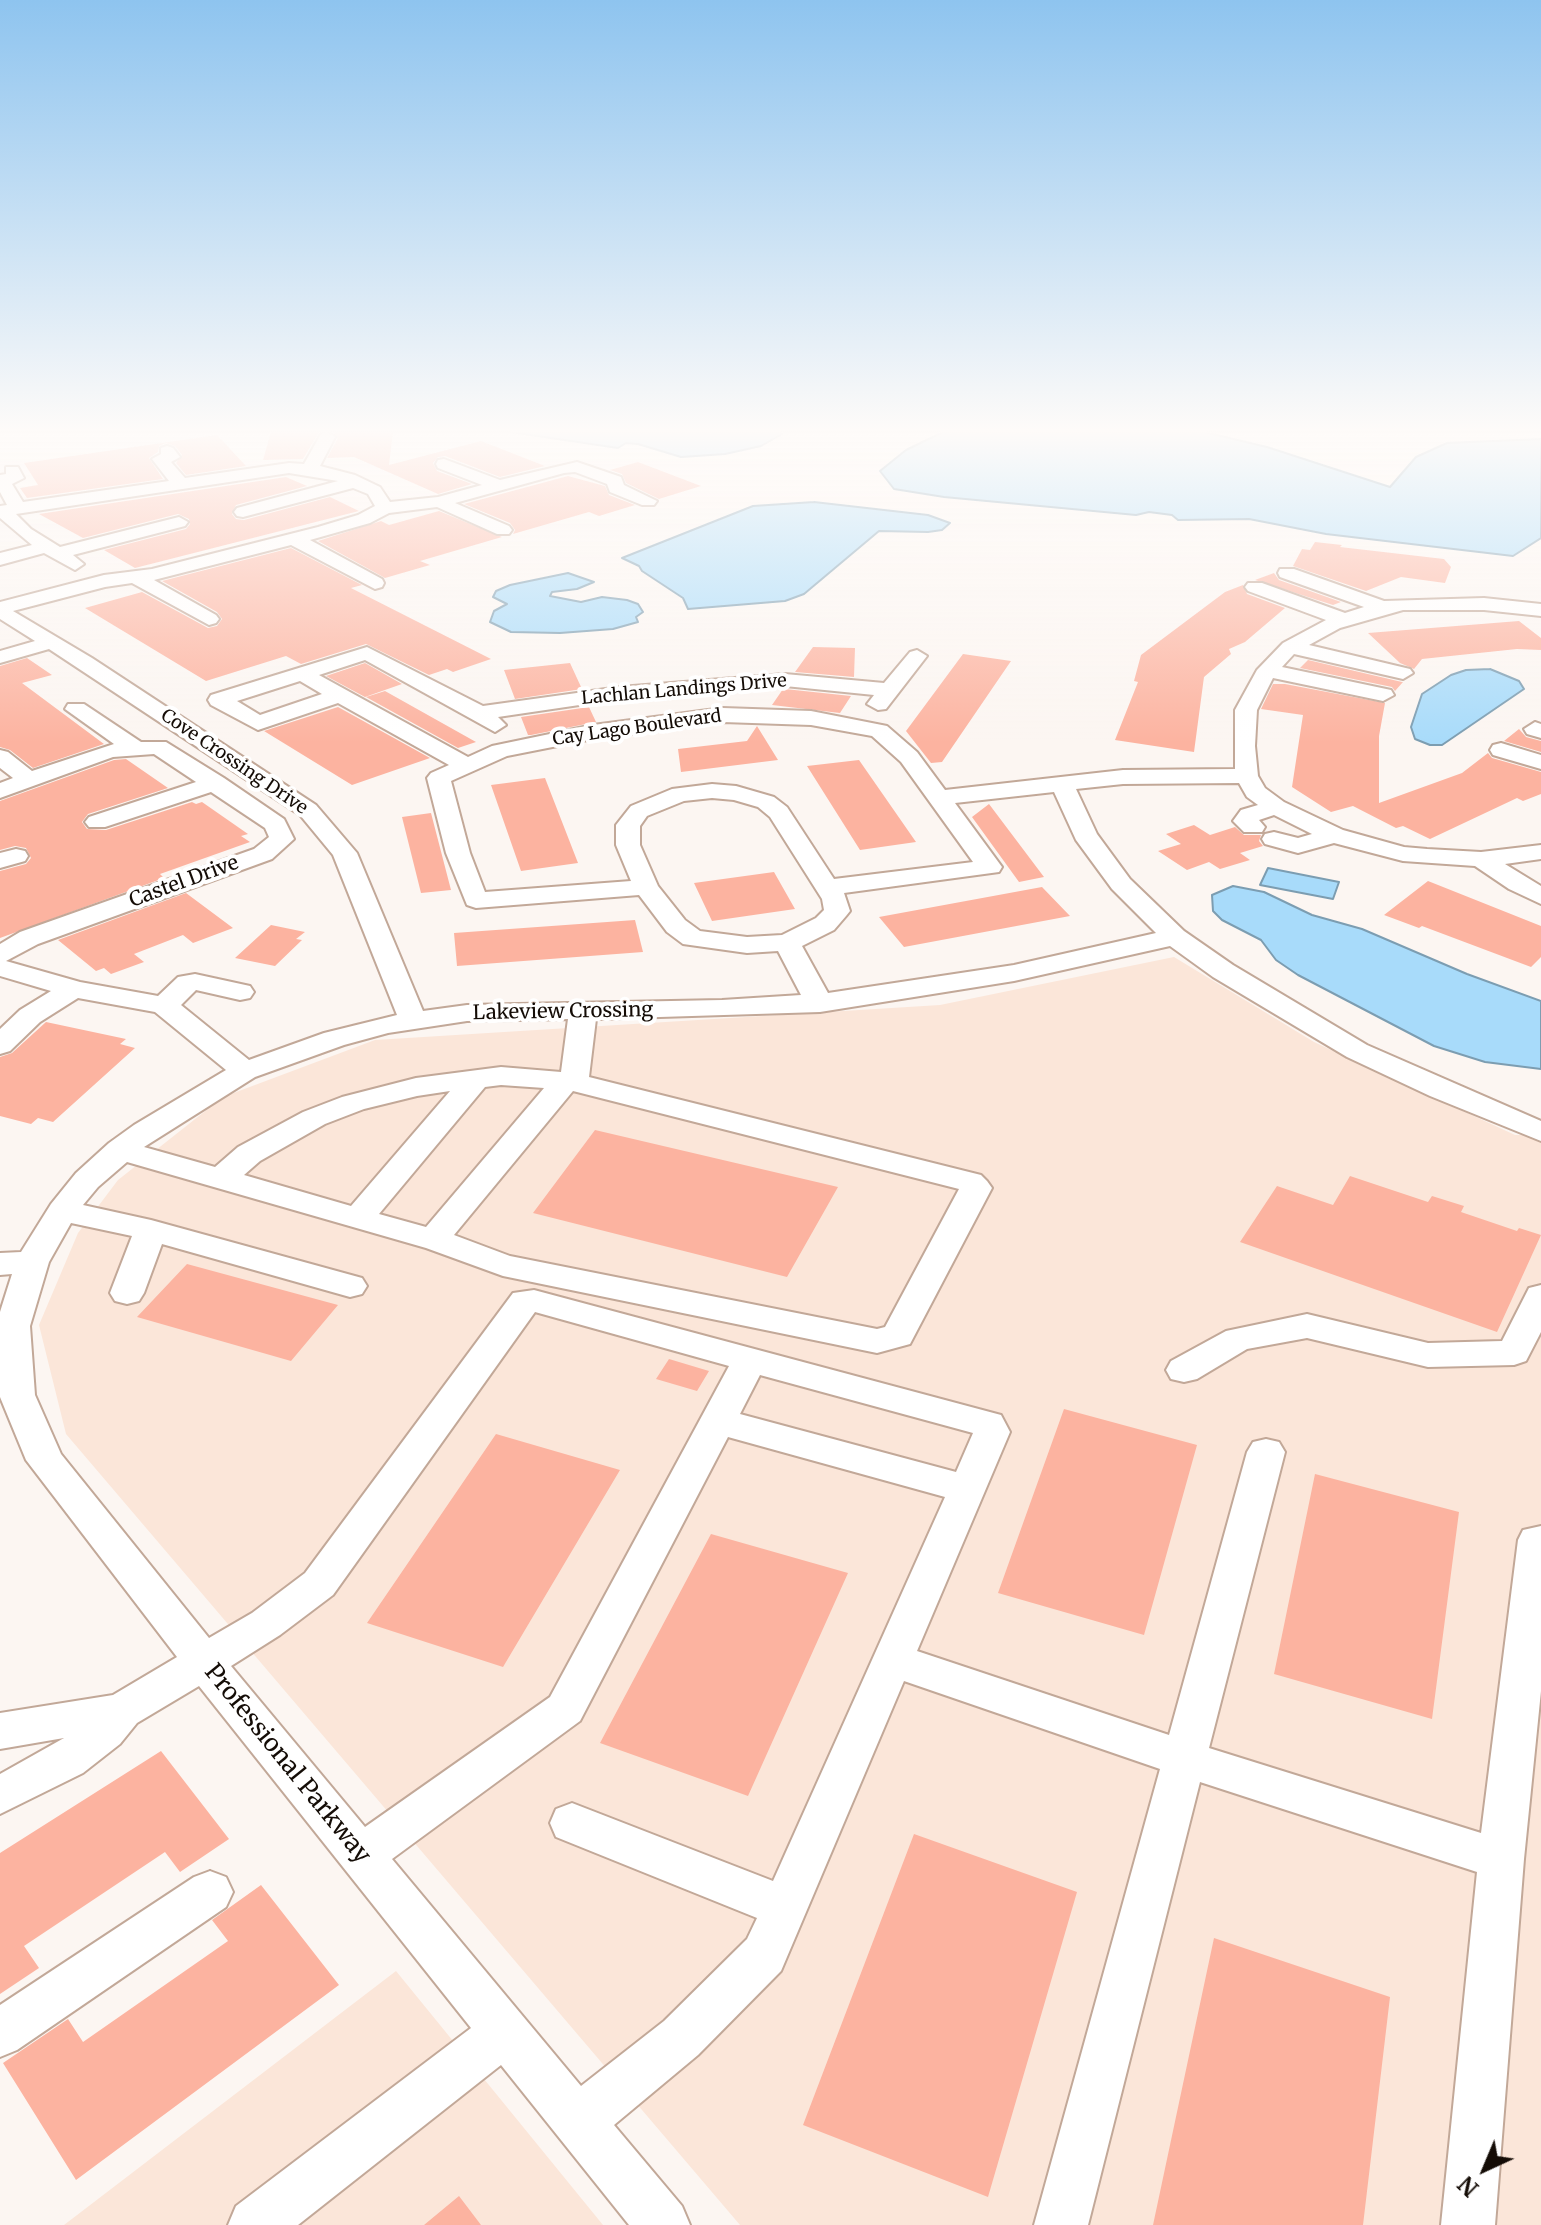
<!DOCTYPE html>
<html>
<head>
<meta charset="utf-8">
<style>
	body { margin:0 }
	#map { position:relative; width:1541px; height:2225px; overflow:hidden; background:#fcf6f2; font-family:Merriweather,serif }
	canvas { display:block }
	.north { position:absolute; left:1445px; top:2129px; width:80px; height:80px; -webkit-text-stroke:6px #fff; paint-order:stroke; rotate:224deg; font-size:22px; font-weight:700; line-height:32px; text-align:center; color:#140c06 }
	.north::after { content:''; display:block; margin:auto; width:28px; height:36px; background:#140c06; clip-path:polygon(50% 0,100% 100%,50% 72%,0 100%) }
</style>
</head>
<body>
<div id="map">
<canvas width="1541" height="2225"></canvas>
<div class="north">N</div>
</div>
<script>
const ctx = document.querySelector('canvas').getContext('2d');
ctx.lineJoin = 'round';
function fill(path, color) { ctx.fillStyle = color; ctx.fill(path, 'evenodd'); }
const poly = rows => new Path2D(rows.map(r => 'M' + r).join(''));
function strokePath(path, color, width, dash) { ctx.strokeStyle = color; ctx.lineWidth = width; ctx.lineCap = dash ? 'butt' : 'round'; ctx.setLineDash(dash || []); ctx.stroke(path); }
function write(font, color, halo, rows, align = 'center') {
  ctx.font = font + ' Merriweather,serif'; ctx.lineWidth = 8; ctx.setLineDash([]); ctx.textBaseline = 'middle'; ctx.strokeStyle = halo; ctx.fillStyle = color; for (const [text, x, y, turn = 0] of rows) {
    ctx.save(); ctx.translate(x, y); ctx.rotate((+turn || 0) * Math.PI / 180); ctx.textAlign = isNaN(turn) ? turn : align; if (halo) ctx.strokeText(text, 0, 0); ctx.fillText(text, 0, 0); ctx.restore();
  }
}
const built = poly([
	[1174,957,1314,1042,1515,1135,1541,1135,1541,2225,740,2225,66,1434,39,1325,78,1233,118,1180,223,1097,375,1040,940,1005],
	[396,1971,603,2225,64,2225]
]);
const water = poly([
	[511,432,780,432,782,434,761,446,725,454,681,457,638,444,626,443,618,448,511,432],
	[943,432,1204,432,1267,447,1390,487,1416,457,1447,443,1541,439,1541,538,1513,556,1326,534,1249,519,1178,520,1172,515,1149,512,1136,515,944,497,894,489,880,471,906,450,943,432],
	[814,502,928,515,950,523,942,530,928,532,879,531,804,594,785,601,688,609,683,598,642,571,639,566,622,558,753,506,814,502],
	[568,573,594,582,577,589,552,592,550,596,581,602,602,597,627,600,638,604,643,612,636,617,638,622,613,629,560,633,511,632,490,622,494,611,507,604,493,597,496,591,510,585,568,573],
	[1490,669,1519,681,1524,689,1442,745,1430,745,1415,739,1411,727,1422,694,1451,675,1466,670,1490,669],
	[1268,868,1339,882,1333,899,1260,885,1268,868],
	[1233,886,1264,892,1312,915,1362,929,1467,974,1541,1001,1541,1069,1485,1062,1434,1046,1298,975,1276,960,1261,940,1222,920,1213,911,1212,895,1233,886]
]);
const building = poly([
	[271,432,319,432,303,459,263,460],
	[332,432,393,432,389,465,481,441,545,466,500,477,445,456,438,457,433,463,437,471,472,484,438,494,354,457,327,458,338,438],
	[217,435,246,466,186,475,176,463,182,455,175,446,166,443,159,446,158,452,149,458,163,479,27,498,20,488,38,485,24,463],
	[638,462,701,486,659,499,626,483,622,474,610,470],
	[568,476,605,486,609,495,635,505,599,516,589,512,513,534,515,530,510,523,464,504],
	[286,477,307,486,236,505,232,514,236,519,244,520,330,497,359,511,135,568,104,550,186,529,190,524,189,519,178,514,83,538,39,514],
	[439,511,502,537,420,561,430,565,385,578,318,541,381,521,389,525],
	[1315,542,1342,545,1340,547,1444,559,1451,567,1445,583,1401,577,1366,591,1293,566,1302,549,1310,550],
	[291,548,362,585,351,588,491,659,453,672,447,669,429,675,366,644,301,664,286,656,206,681,85,608,142,592,208,628,217,626,222,619,217,612,162,581],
	[1274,573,1279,580,1341,602,1333,605,1255,580],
	[1243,585,1247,594,1285,608,1245,642,1229,649,1231,654,1204,677,1194,752,1115,740,1138,682,1134,681,1141,655,1225,592],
	[1519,621,1541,638,1541,650,1517,649,1422,659,1414,669,1400,663,1368,633],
	[813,647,855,648,854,677,795,672],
	[963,654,1011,661,942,762,931,763,906,731],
	[27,658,52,675,22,683,104,744,33,768,10,750,0,747,0,666],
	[1308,660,1402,682,1403,682,1395,691,1392,687,1300,668],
	[365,663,402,684,365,697,326,676],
	[570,663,582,689,515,699,504,670],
	[1273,684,1285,684,1385,703,1379,736,1379,803,1462,773,1488,753,1492,758,1541,772,1541,794,1523,801,1517,798,1430,839,1403,826,1396,828,1353,806,1331,812,1292,787,1303,715,1261,709],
	[783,689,785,689,851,696,840,713,772,705],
	[385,691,476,742,458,748,366,697],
	[338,707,430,758,352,785,264,731],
	[589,707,596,722,531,735,528,735,521,717],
	[757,726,778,760,681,772,678,749,747,741],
	[1519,729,1526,737,1541,741,1541,752,1504,741],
	[126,759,168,788,88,814,82,822,87,829,106,830,192,802,196,804,202,802,248,834,241,836,250,842,160,874,164,878,0,938,0,871,26,864,31,858,26,848,15,846,0,850,0,801,114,760],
	[859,760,916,842,860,850,807,766],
	[545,778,578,863,521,871,491,785],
	[989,804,1044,877,1019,882,972,817],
	[431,813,451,890,421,893,402,817],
	[1194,825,1210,835,1235,827,1244,835,1261,835,1259,841,1263,846,1240,853,1250,860,1220,869,1209,862,1187,870,1158,851,1181,844,1166,834],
	[774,872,795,909,712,921,694,883],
	[1428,881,1541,926,1541,957,1531,967,1422,926,1419,928,1384,915],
	[1042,887,1070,916,904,947,879,917],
	[186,893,233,928,193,943,183,935,134,954,144,962,111,974,104,968,96,971,58,940],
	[635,920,643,952,457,966,454,933],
	[271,925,305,932,296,939,302,940,275,966,235,958],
	[46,1022,126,1039,120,1044,135,1048,53,1122,38,1118,31,1124,0,1116,0,1057,12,1053],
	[595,1130,838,1187,787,1277,533,1213],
	[1350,1176,1428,1202,1432,1196,1464,1206,1461,1212,1517,1231,1519,1228,1541,1235,1497,1332,1240,1242,1277,1186,1333,1205],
	[187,1264,338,1305,291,1361,137,1317],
	[669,1359,709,1371,697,1391,656,1379],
	[1064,1409,1197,1445,1144,1635,998,1593],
	[496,1434,620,1470,503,1667,367,1623],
	[1315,1474,1459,1512,1432,1719,1274,1674],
	[711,1534,848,1573,748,1796,600,1743],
	[161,1751,229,1839,180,1872,165,1852,24,1946,39,1968,0,1994,0,1853],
	[914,1834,1077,1892,988,2197,803,2125],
	[261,1885,339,1985,76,2180,3,2063,68,2019,83,2042,228,1941,212,1920],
	[1214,1938,1390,1997,1363,2225,1153,2225],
	[459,2196,481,2225,424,2225]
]);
const minor = poly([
	[327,432,335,437,320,466,355,475,380,487,390,502,438,497,482,485,438,468,436,464,438,460,444,459,500,480,577,462,621,477,624,485,657,501,654,505,642,505,610,492,607,484,575,472,564,473,455,503,509,526,512,530,509,534,497,534,437,507,389,513,370,523,310,540,382,579,384,583,382,587,375,589,291,545,154,580,216,615,219,619,216,623,209,625,132,583,105,587,13,611,92,658,316,805,357,853,423,1011,467,1005,722,1000,801,995,778,951,747,953,683,944,667,932,639,895,476,908,467,905,446,853,427,778,431,773,449,765,338,703,258,730,211,705,208,700,211,695,367,647,483,706,620,687,785,674,884,683,910,652,917,650,927,656,886,709,878,710,867,704,874,695,785,686,620,699,498,717,506,725,495,732,365,660,319,675,468,757,492,746,593,725,723,708,811,711,887,726,917,752,945,790,1123,770,1235,769,1235,710,1257,670,1283,643,1326,620,1248,591,1245,587,1248,583,1262,583,1345,613,1364,607,1280,577,1278,573,1280,569,1294,569,1384,601,1484,598,1541,604,1541,616,1484,610,1403,610,1340,628,1309,645,1410,669,1413,673,1403,679,1294,654,1282,667,1391,690,1394,695,1383,701,1273,678,1257,710,1255,746,1258,776,1265,788,1284,802,1343,830,1404,847,1427,849,1481,852,1541,845,1541,859,1505,864,1541,886,1541,904,1509,889,1475,866,1403,861,1334,843,1298,853,1265,844,1262,839,1265,834,1274,832,1298,838,1312,834,1274,815,1259,820,1265,827,1262,832,1244,832,1233,821,1241,810,1258,805,1247,797,1239,783,1123,784,1076,789,1097,834,1130,879,1184,931,1233,965,1367,1045,1541,1121,1541,1141,1430,1096,1347,1057,1213,977,1170,946,1014,981,820,1012,596,1019,589,1077,981,1175,987,1181,992,1188,910,1344,877,1353,503,1276,426,1248,127,1162,98,1187,83,1205,151,1220,362,1278,367,1286,362,1294,350,1297,162,1244,144,1293,139,1301,127,1304,115,1301,110,1293,132,1236,71,1223,49,1262,30,1326,35,1395,61,1454,209,1638,252,1613,305,1573,513,1293,534,1290,1001,1415,1010,1432,917,1651,1169,1735,1247,1452,1253,1442,1266,1439,1279,1442,1285,1452,1209,1748,1481,1833,1518,1540,1523,1530,1541,1526,1541,1691,1524,1859,1495,2225,1441,2225,1477,1872,1200,1782,1088,2225,1034,2225,1160,1769,904,1681,781,1971,698,2055,614,2125,682,2206,690,2225,629,2225,501,2065,298,2225,228,2225,236,2206,471,2028,199,1686,137,1723,120,1744,83,1773,0,1814,0,1774,64,1738,0,1749,0,1713,113,1695,177,1657,26,1460,0,1397,0,1312,12,1274,0,1275,0,1253,21,1252,51,1204,76,1173,109,1143,134,1125,226,1070,155,1012,78,998,40,1022,10,1051,0,1054,0,1029,20,1010,51,991,0,976,0,944,20,932,254,849,269,837,265,828,211,792,105,827,89,827,85,822,89,817,196,782,154,754,113,757,0,798,0,783,13,778,0,768,0,750,8,752,32,771,114,744,65,709,68,704,84,704,141,742,166,742,224,778,284,819,294,839,272,859,38,944,6,961,80,982,158,996,178,977,195,974,250,986,254,992,250,998,240,1000,196,990,181,1005,249,1060,324,1033,397,1015,333,855,300,815,49,649,0,663,0,651,35,641,0,619,0,602,104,575,152,569,318,527,358,515,375,506,368,494,353,488,243,517,237,516,234,512,237,508,338,481,289,473,16,514,31,529,60,547,179,517,188,522,185,526,73,555,84,564,75,570,44,553,0,565,0,553,32,545,0,518,0,506,7,505,0,492,0,475,6,474,6,467,18,467,24,478,12,484,23,502,169,481,152,459,161,454,161,448,167,446,173,448,180,457,171,462,185,478,289,463,304,464,321,434,327,432],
	[300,681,322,694,260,715,237,701,300,681],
	[723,722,811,725,872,736,901,762,973,862,834,879,787,807,774,797,736,786,712,784,672,789,631,806,616,825,616,845,631,881,485,892,470,853,451,781,507,756,593,739,723,722],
	[1054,792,1076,840,1112,889,1156,933,1014,965,828,993,802,946,834,930,846,916,850,911,844,893,999,872,1002,867,955,803,1054,792],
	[712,798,734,800,758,807,770,817,822,899,824,910,816,918,782,935,747,937,700,931,685,920,658,886,640,845,640,826,647,816,684,801,712,798],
	[568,1019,561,1072,501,1067,416,1078,342,1097,303,1112,238,1147,215,1167,144,1147,255,1077,344,1045,388,1033,467,1021,568,1019],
	[501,1085,544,1088,426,1227,379,1214,485,1087,501,1085],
	[450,1091,351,1206,244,1175,260,1161,325,1124,364,1109,417,1096,450,1091],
	[573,1091,959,1189,885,1327,877,1329,510,1256,454,1235,573,1091],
	[535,1312,729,1366,550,1697,365,1827,231,1666,280,1635,333,1595,535,1312],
	[760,1375,973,1433,956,1472,740,1414,760,1375],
	[728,1437,945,1497,773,1881,572,1803,556,1809,550,1823,556,1837,757,1918,747,1939,664,2021,581,2086,392,1859,580,1721,728,1437],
	[1535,722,1541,724,1541,738,1527,734,1524,729,1535,722],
	[1501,743,1541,755,1541,769,1493,755,1490,750,1493,745,1501,743],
	[16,849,25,851,28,856,25,861,0,868,0,853,16,849],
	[1541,1285,1541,1332,1526,1361,1514,1365,1428,1367,1307,1338,1247,1349,1197,1379,1184,1382,1171,1379,1166,1370,1171,1361,1226,1331,1307,1314,1428,1343,1502,1341,1529,1288,1541,1285],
	[210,1871,226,1877,233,1892,226,1907,17,2050,0,2057,0,2005,194,1877,210,1871]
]);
const farStreetnames = [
	["Lachlan Landings Drive",684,690,-5],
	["Cay Lago Boulevard",637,728,-8],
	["Cove Crossing Drive",234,762,34]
];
const streetNames = [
	["Castel Drive",184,882,-20],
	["Lakeview Crossing",563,1012,-1]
];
const nearStreetnames = [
	["Professional Parkway",287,1764,51]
];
fill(built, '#fbe6d9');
fill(water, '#a8dbfa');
strokePath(water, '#7c9db1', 2);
fill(building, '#fcb3a0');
strokePath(minor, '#c2a898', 4);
fill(minor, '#fff');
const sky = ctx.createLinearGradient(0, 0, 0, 743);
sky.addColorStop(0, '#8ec4ef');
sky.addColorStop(0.58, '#fefbf9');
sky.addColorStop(1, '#fefbf900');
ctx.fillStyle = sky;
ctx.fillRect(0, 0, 1541, 743);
write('18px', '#140c06', '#fff', farStreetnames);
write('20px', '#140c06', '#fff', streetNames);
write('24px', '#140c06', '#fff', nearStreetnames);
</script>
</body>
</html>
